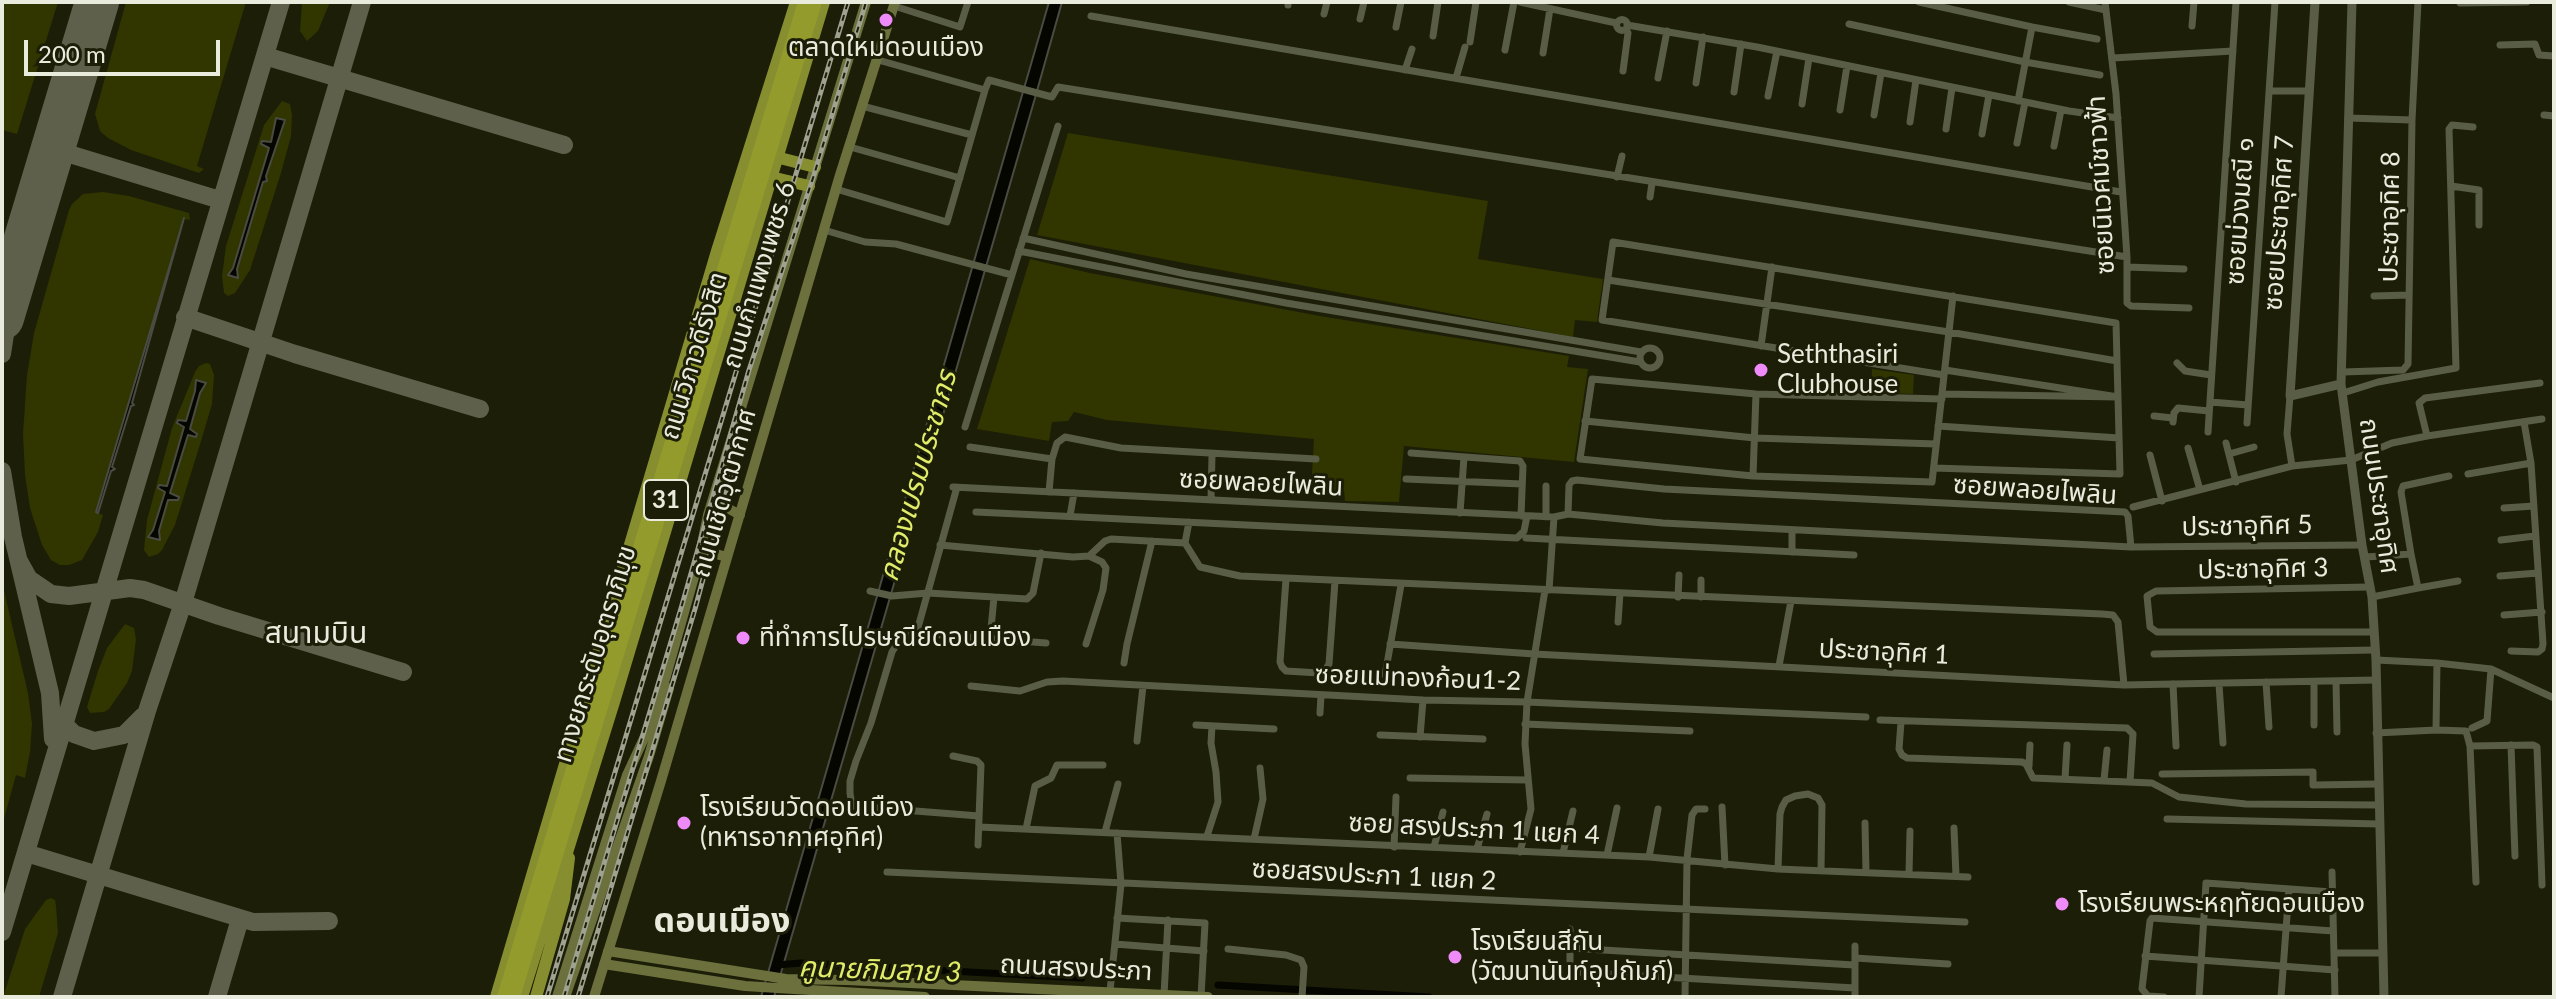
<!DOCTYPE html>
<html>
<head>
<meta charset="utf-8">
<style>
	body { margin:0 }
	#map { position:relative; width:2556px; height:999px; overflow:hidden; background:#1c1e07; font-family:Lato,sans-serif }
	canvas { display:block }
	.frame { position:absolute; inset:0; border:4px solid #e9ebdd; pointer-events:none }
	.scale { position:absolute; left:24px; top:40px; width:196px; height:36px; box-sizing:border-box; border:4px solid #e9ebdd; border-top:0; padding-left:10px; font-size:24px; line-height:28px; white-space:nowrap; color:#e9ebdd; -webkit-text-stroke:6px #1c1e07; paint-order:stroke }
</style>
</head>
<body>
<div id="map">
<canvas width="2556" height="999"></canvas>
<div class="frame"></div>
<div class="scale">200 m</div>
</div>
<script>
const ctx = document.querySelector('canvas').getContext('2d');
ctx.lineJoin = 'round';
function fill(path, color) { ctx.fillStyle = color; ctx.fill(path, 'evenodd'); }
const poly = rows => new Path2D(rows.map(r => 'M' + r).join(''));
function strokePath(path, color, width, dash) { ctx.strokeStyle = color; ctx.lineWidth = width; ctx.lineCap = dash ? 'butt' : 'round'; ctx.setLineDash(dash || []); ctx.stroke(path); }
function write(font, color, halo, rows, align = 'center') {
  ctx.font = font + ' Lato,"Noto Sans Thai",sans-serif'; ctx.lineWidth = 6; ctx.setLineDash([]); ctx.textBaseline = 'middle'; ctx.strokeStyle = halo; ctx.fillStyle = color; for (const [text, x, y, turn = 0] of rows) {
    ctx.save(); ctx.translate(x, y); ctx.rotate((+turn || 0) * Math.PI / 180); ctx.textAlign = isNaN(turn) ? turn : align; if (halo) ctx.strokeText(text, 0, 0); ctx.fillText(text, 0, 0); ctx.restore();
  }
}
const green = poly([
	[2,2,58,2,17,134,2,130],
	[126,2,246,2,197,166,204,169,199,173,131,150,108,138,100,131,95,114],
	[302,2,330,2,318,31,307,41,300,31],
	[282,101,290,104,292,115,291,136,281,173,250,270,235,293,228,296,224,293,222,276,226,246,264,125],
	[1068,133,1488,201,1478,259,1603,279,1597,322,1575,320,1573,337,1037,235],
	[103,192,129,196,189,213,190,220,184,219,96,512,103,515,98,532,82,560,69,565,60,565,51,560,42,545,30,508,25,475,23,434,27,375,34,333,69,210,72,204,83,194],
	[1030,259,1090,273,1320,316,1569,356,1567,367,1588,369,1574,462,1404,446,1399,502,1345,501,1344,491,1311,491,1314,439,1107,420,1074,412,1068,421,1052,422,1049,441,977,429],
	[206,363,210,364,214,375,212,404,202,438,175,525,162,550,158,554,149,557,144,550,147,520,172,428,195,372,199,366],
	[1872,369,1914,375,1913,394,1871,392],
	[2,582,28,693,32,724,30,752,25,778,16,775,2,826],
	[125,624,134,628,136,639,132,671,127,683,109,709,104,712,90,713,87,707,98,671,107,648],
	[51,898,55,900,56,906,58,933,39,997,3,997,25,929,46,900]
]);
const water = poly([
	[1049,2,1062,2,1035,98,774,997,761,997,1049,2],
	[276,118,285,120,266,176,267,181,263,182,237,269,238,278,228,275,233,268,269,148,261,144,262,141,271,142,276,118],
	[184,218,132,403,134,405,131,406,112,467,115,469,111,471,98,513,96,512,184,218],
	[196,380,206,383,200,393,190,429,197,434,196,437,188,435,170,493,179,497,178,500,168,500,159,531,160,540,148,537,153,530,165,492,158,488,159,485,167,486,184,427,177,423,178,420,186,421,195,391,196,380]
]);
const canal = poly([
	[777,965,801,963,1082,978],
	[1218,985,1429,997]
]);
const taxiway = poly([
	[265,56,564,145],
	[53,149,220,200],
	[185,317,295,354,480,409],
	[2,354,8,315,25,242],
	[2,471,13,537,50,693,53,739],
	[19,561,29,579,51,594,69,596,130,588,144,590,219,616,403,672],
	[58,718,74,734,94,741,124,735,143,716],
	[26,853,253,922,329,921],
	[2,932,281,2],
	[62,997,147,711,183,603,362,2],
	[217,997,240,919]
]);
const runway = poly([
	[2,318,97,2]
]);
const minor = poly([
	[1520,2,1616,23],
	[1919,2,2032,27,2097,39],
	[2069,2,2106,10],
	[2105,2,2116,94,2127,257,2127,303,2131,306,2189,308],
	[2460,3,2527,2],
	[1288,5,1288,2],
	[894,6,960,27,968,2],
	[1324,14,1327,2],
	[1091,16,2121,192],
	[1360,19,1364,2],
	'1616.5 25a5.5 5.5 0 1 1 11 0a5.5 5.5 0 1 1-11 0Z',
	[1849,24,2025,62,2100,75],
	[1627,25,1757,47,2069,111,2118,118],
	[2192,26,2194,2],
	[1396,27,1401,2],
	[1433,36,1438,2],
	[1470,42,1476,2],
	[2500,45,2535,44,2539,55,2554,56],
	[1505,50,1514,2],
	[1543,53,1550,9],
	[2113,58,2233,51],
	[1405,70,1412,49],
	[1623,71,1628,33,1626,29],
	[1456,78,1465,47],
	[1658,78,1667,31],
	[1696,83,1703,37],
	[985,90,989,80,1052,97,1058,87,2127,257],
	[2269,91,2309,91],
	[1734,92,1741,44],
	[1768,96,1777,51],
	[2018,101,2032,27],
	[1802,104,1809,58],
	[862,106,972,135],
	[1840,110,1847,66],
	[1874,115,1881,73],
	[2544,115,2554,116],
	[2348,118,2412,120],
	[1910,122,1916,80],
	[1946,129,1952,88],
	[1982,134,1989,95],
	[2017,143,2025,102],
	[2054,146,2061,110],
	[850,147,960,178],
	[1617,177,1622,156],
	[2451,186,2479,190,2479,225],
	[836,189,947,222,985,90,878,60],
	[1650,197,1652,183],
	[824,230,865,242,896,244,1012,275],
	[1023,238,1186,274,1641,352],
	[1019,251,1286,303,1640,362],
	[2127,267,2184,269],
	[1608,280,1949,332,2117,361],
	[2374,296,2409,295],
	[1761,346,1772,267],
	'1640 358a10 10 0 1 1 20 0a10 10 0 1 1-20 0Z',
	[2177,363,2185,371,2211,375],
	[2343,372,2403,370,2408,364,2412,120,2418,2],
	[2343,393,2378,382,2456,368,2449,129,2452,125,2473,127],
	[1942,394,2118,397,1945,370],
	[2290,396,2287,434,2292,466],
	[1942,399,1756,394,1592,379,1580,459,1753,476,1932,482,1953,296],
	[2210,402,2248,405],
	[2154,416,2173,418],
	[1585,421,1755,438,1936,444],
	[2173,422,2174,413,2178,408,2209,411],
	[2247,423,2275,2],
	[1938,426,2119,438],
	[965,427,1058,126],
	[2208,432,2236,2],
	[2427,436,2419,403,2425,398,2540,383],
	[2226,443,2236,482],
	[970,447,1052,459,1057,443,1065,437,1121,448,1316,459],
	[2188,448,2200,490],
	[1411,453,1520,461,1523,466,1521,516],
	[2229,454,2254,447],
	[2150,455,2162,501],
	[1934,468,2120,474,2116,323,1613,242,1602,320,1944,375],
	[2468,474,2531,463],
	[1753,476,1756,394],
	[1406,479,1522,484],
	[953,487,1554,517,1568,514,1663,523,2131,547,2362,545],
	[957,487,919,624,916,633,900,639,892,652,871,723,856,761,850,781,850,793,852,806,979,816],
	[1049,492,1052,459],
	[1211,500,1212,455],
	[2133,507,2292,466,2351,460,2392,443,2427,436,2542,419],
	[2504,508,2534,506],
	[976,512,1517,538,1524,531,1527,516],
	[1460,513,1464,457],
	[1568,514,1569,485,1572,481,1577,480,1664,489,2125,512,2128,516,2131,547],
	[1070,516,1074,493],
	[1546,517,1546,486],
	[1526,538,1854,555],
	[2501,540,2535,536],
	[1185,543,1189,522],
	[940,545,1073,557,1089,556,1105,541,1111,539,1185,543,1200,567,1240,576,2102,614,2113,615,2118,622,2124,685],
	[1792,552,1792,530],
	[2411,554,2401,492,2403,486,2449,476],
	[2366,557,2411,554,2418,588,2372,597],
	[2500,576,2538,573],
	[1286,579,1280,662,1282,667,1286,671,1319,673,1324,672,1329,664,1335,581],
	[1701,580,1701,597],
	[2370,587,2156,591,2147,596,2150,627,2157,632,2374,632],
	[2418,588,2458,581],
	[1549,590,1554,517],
	[870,591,892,596,928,593,1027,599,1033,593,1041,553],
	[1678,597,1679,575],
	[2504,615,2542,612],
	[1618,622,1620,593],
	[916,633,1046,643],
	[990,639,994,597],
	[1086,644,1103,590,1106,568,1102,562,1089,556],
	[1390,644,1534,654,2124,685,2376,680],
	[2511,651,2538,652,2542,649,2543,644,2531,463,2524,422],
	[2154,654,2375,650],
	[2376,660,2437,663,2491,669,2554,698],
	[1124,663,1127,644,1152,541],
	[1779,666,1791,601],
	[1385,675,1401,585],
	[2336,681,2337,732],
	[2266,682,2269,727],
	[2314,682,2314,725],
	[2173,684,2176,746],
	[2219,684,2223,743],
	[971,686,1020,691,1047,682,1063,681,1423,700,1527,702,1866,717],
	[1320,713,1321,695],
	[1880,720,2127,728,2133,734,2130,782],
	[1901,722,1899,749,1902,755,1907,758,2022,762,2026,764,2033,778,2152,783,2179,797,2246,804,2380,805],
	[1525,724,1690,731],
	[1196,725,1274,729],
	[2472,728,2487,721,2491,669],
	[2436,730,2437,663],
	[2376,733,2436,730,2466,731,2470,746,2476,882],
	[1380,735,1483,739],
	[1420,737,1423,700],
	[1137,741,1143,686],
	[2511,745,2515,856],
	[2470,746,2533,745,2537,747,2542,885],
	[953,756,977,761,981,765,978,845],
	[2029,766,2030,745],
	[2162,774,2313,772,2313,785,2379,784],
	[1410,778,1527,780],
	[2065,779,2067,745],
	[2104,780,2107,750],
	[1722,807,1725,865],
	[2167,819,2379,824],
	[1865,823,1866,872],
	[979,827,1649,857,1778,869,1968,877],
	[1954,828,1956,876],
	[1026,829,1035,786,1051,778,1057,765,1103,765],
	[1105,832,1118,784],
	[1207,836,1218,802,1216,772,1211,743,1212,726],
	[1254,839,1263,799,1260,768],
	[1394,847,1396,797],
	[1434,847,1443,812],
	[1477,849,1487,814],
	[1520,852,1531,809,1525,744,1527,702,1545,590],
	[1563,853,1573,811],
	[1607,855,1617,808],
	[1649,857,1658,809],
	[1778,869,1780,814,1782,807,1786,800,1795,796,1808,794,1818,798,1822,805,1821,870],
	[887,872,1965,922],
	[2332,872,2335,997],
	[1909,874,1910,831],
	[1117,918,1205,923,1201,997],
	[1570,929,1570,967,1572,971,1576,972,1855,988],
	[1115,944,1204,951],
	[1855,946,1855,997],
	[1570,948,1854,965],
	[1228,949,1286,955,1301,960,1304,967,1302,997],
	[2334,953,2383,953],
	[2145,956,2335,970],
	[1855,958,1948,964],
	[1110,991,1121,884,1117,833],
	[1164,995,1168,920],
	[1685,997,1687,859,1692,815,1696,809,1705,809],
	[2164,997,2148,996,2142,989,2150,921,2152,918,2333,931],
	[2199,997,2206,883,2332,892],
	[2281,997,2289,889]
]);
const tertiary = poly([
	[2315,2,2290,396,2341,384],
	[2352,2,2341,384,2362,545,2372,597,2376,660,2384,997]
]);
const secondary = poly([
	[713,500,740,515],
	[701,550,727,557],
	[608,951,786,979,847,980,1208,997],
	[604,964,745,986,925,997],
	[557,997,627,775,646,734,666,676,698,563,708,515,866,2],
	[565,997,649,756,669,688],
	[594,997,661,781,840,175,895,2]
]);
const trunk = poly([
	[776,157,815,167],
	[771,177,809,186],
	[496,997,717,251,796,2],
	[522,997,614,702,824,2],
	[536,997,564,899,569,858]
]);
const motorway = poly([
	[503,997,804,2],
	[514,997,816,2]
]);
const rail = poly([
	[547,997,848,2],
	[564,997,682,605,749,370,814,175,866,2],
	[578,997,695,609,732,471]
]);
const markers = [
	[886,20,8,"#ee8bf8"],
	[1761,370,8,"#ee8bf8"],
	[743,638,8,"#ee8bf8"],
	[684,823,8,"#ee8bf8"],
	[2062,904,8,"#ee8bf8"],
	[1455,957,8,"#ee8bf8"]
];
const shields = [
	[666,500,44]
];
const shieldNames = [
	["31",666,500]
];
const poiNames = [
	["ตลาดใหม่ดอนเมือง",886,48,"center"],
	["Seththasiri",1777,355],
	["Clubhouse",1777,385],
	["ที่ทำการไปรษณีย์ดอนเมือง",759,638],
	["โรงเรียนวัดดอนเมือง",700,808],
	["(ทหารอากาศอุทิศ)",700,838],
	["โรงเรียนพระหฤทัยดอนเมือง",2078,904],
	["โรงเรียนสีกัน",1471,942],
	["(วัฒนานันท์อุปถัมภ์)",1471,972]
];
const streetNames = [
	["ซอยนิเวศม์ชาวฟ้า",2101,185,-93],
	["ซอยม่วงมณี ๑",2240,211,-86],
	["ประชาอุทิศ 8",2390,217,-89],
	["ซอยประชาอุทิศ 7",2279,223,-86],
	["ถนนกำแพงเพชร 6",759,275,-73],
	["ถนนวิภาวดีรังสิต",694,356,-73],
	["ซอยพลอยไพลิน",1261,483,3],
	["ซอยพลอยไพลิน",2035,490,4],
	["ถนนเชิดวุฒากาศ",724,493,-74],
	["ถนนประชาอุทิศ",2379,496,82],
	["ประชาอุทิศ 5",2247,526,-1],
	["ประชาอุทิศ 3",2263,569,-1],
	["ประชาอุทิศ 1",1884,652,3],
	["ทางยกระดับอุตราภิมุข",595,654,-73],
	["ซอยแม่ทองก้อน1-2",1418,678,2],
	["ซอย สรงประภา 1 แยก 4",1474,829,3],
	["ซอยสรงประภา 1 แยก 2",1374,875,3],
	["ถนนสรงประภา",1076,968,3]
];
const waterNames = [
	["คลองเปรมประชากร",918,476,-74],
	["คูนายกิมสาย 3",880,970,2]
];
const quarterNames = [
	["สนามบิน",316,633]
];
const districtNames = [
	["ดอนเมือง",722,921]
];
fill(green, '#313500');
fill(water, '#060600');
strokePath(water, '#4a4b42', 2);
strokePath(canal, '#060600', 7);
strokePath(taxiway, '#5e604c', 18);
strokePath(runway, '#5e604c', 44);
strokePath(minor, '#5a5d45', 7);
strokePath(tertiary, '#5a5d45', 9);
strokePath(secondary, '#6b703d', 10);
strokePath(trunk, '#878e30', 12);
strokePath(motorway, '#929b2b', 12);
strokePath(rail, '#a0a291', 5);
strokePath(rail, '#1c1e07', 2, [6]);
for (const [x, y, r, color] of markers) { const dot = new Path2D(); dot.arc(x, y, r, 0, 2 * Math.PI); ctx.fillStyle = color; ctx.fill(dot); strokePath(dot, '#1c1e07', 3); }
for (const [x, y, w] of shields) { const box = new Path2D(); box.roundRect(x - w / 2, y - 20, w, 40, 6); ctx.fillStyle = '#1c1e07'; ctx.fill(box); strokePath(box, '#e9ebdd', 2); }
write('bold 24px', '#e9ebdd', null, shieldNames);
write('26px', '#e9ebdd', '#1c1e07', poiNames, 'left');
write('26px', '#e9ebdd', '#1c1e07', streetNames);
write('italic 28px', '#e1ed6a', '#1c1e07', waterNames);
write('30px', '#e9ebdd', '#1c1e07', quarterNames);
write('bold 34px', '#e9ebdd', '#1c1e07', districtNames);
</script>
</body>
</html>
